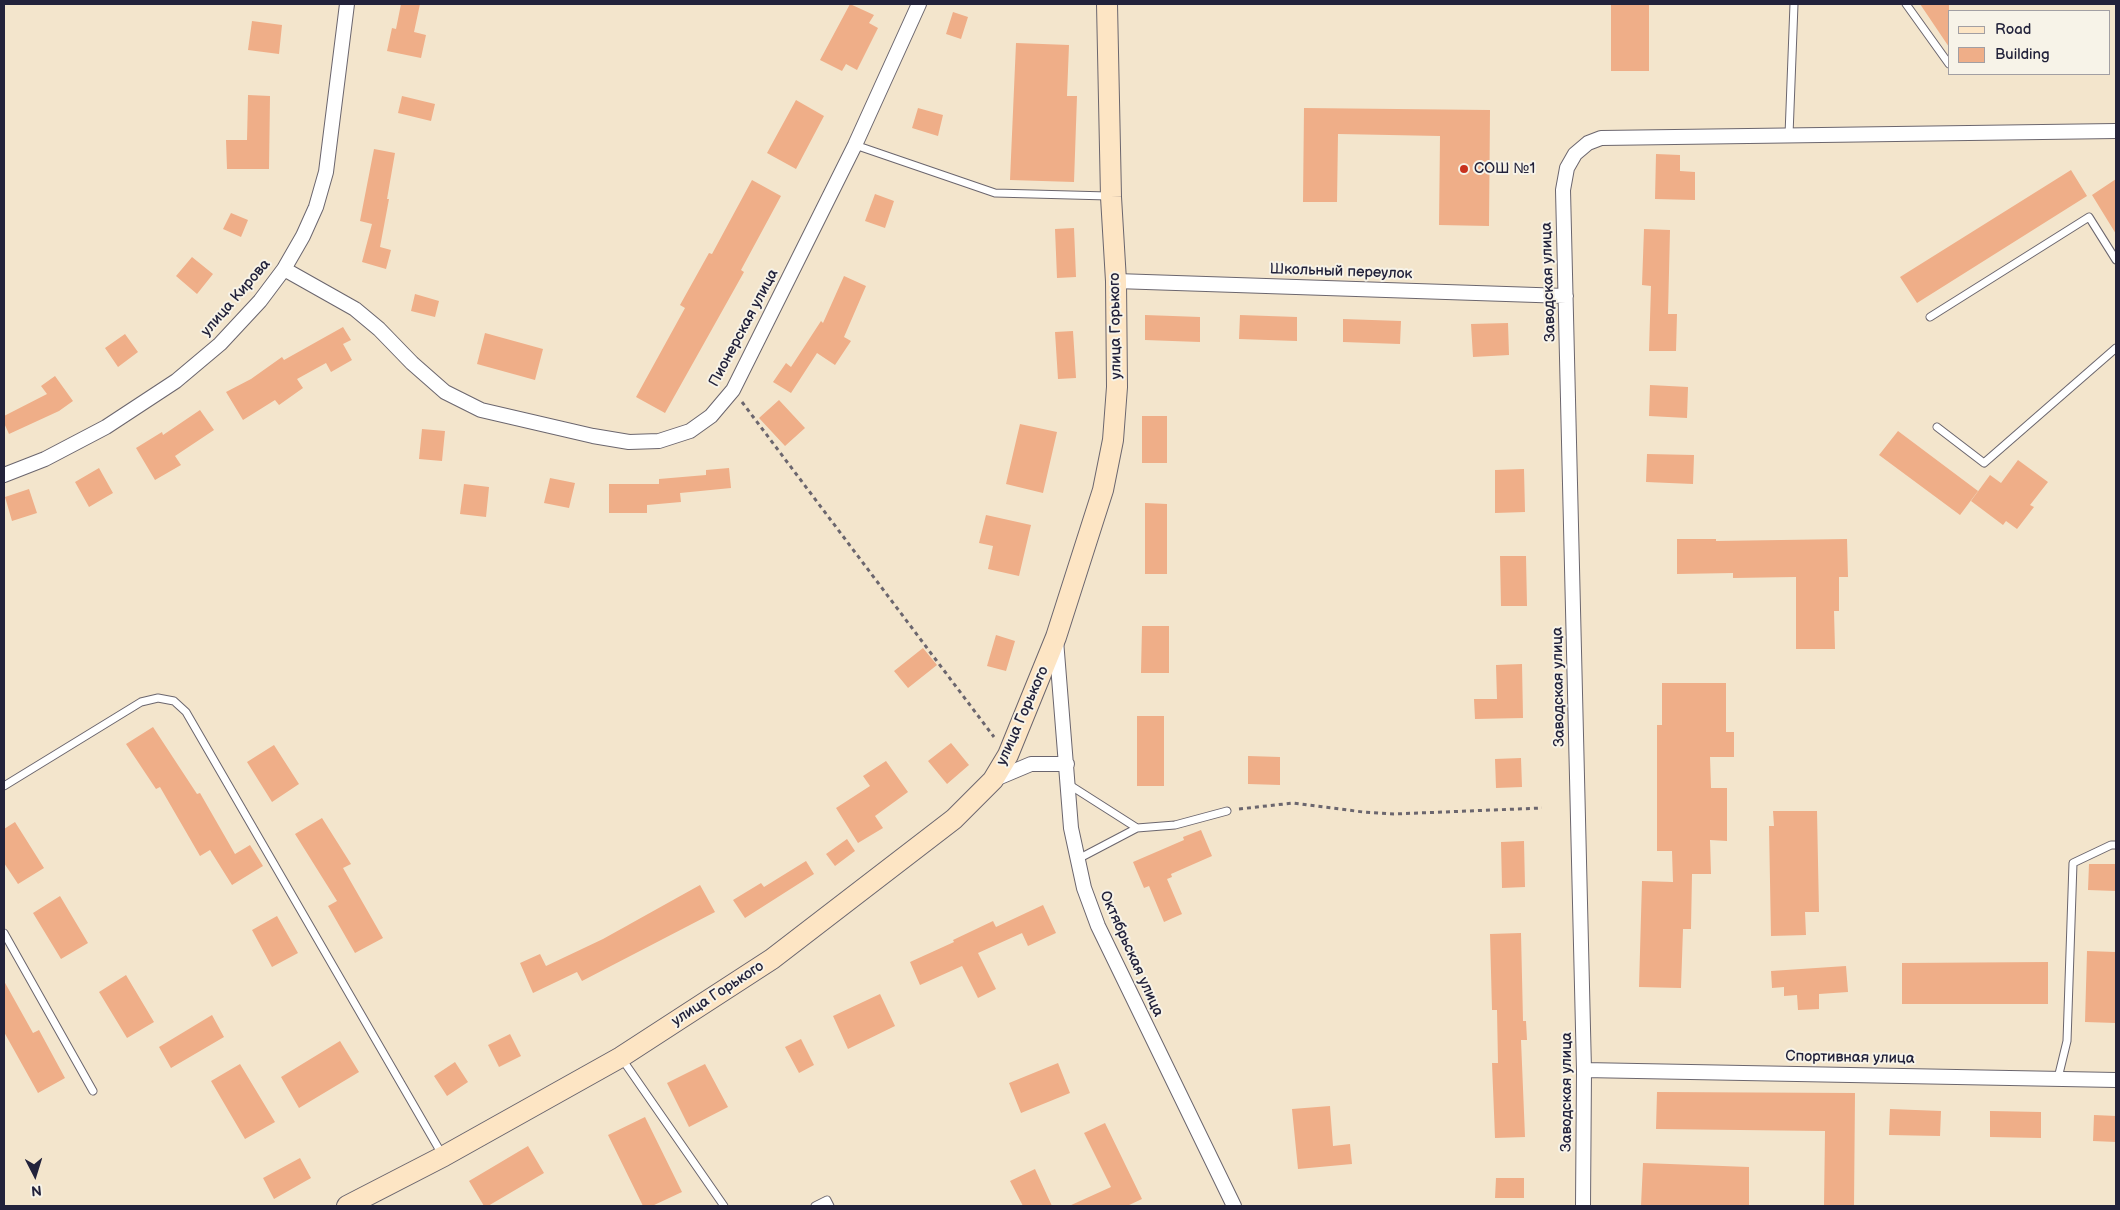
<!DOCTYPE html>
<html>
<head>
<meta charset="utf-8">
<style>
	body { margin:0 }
	#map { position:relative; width:2120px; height:1210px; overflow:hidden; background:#f3e5cc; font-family:"Balsamiq Sans",sans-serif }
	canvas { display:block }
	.frame { position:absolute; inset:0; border:5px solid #22223b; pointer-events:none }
	.legend { position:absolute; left:1948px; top:10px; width:162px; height:65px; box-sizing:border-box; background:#f7f3e8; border:1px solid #a29fa3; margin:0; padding:6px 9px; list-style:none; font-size:15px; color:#22223b }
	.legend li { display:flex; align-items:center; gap:10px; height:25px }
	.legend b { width:25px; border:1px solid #a29fa3 }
	.north { position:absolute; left:10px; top:1150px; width:50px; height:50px; -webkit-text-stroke:4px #f7f3e8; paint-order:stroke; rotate:175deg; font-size:14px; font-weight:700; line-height:20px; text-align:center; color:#22223b }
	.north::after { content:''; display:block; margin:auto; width:18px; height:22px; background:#22223b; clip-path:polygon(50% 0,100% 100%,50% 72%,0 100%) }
</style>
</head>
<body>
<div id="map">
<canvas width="2120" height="1210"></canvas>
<div class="frame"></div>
<ul class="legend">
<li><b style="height:6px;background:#fde5c4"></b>Road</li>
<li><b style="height:14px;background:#efae88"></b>Building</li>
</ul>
<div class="north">N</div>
</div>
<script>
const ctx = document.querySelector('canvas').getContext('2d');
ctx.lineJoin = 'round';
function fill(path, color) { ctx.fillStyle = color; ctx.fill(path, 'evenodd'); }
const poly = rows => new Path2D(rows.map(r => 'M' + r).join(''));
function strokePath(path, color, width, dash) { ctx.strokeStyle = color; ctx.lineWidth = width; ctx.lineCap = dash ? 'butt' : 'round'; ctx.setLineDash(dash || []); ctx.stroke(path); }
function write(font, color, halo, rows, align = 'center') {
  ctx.font = font + ' "Balsamiq Sans",sans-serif'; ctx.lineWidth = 4; ctx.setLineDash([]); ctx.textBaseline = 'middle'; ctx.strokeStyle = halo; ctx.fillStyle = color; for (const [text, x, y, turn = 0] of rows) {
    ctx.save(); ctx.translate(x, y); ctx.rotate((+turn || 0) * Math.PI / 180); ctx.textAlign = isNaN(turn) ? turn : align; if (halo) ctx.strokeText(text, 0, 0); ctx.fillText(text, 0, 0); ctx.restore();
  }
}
const building = poly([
	[401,4,420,4,414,32,426,35,421,58,387,51,392,28,396,29],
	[850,4,874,15,869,23,878,28,857,70,846,64,842,71,820,60],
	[1611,4,1649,4,1649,71,1611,71],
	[1920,4,1949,4,1949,47],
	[953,12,968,17,961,39,946,34],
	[252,21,282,25,279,54,248,50],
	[1016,43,1069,45,1067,96,1077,96,1074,182,1010,180],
	[248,95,270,96,269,169,227,169,226,140,247,140],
	[402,96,435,104,431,121,398,113],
	[796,100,824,116,796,169,767,153],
	[918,108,943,115,938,136,912,128],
	[1304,108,1490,110,1489,226,1439,225,1440,136,1338,134,1337,202,1303,202],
	[374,149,395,153,387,199,389,199,380,247,391,250,386,269,362,262,372,224,360,221],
	[1656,154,1680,155,1680,171,1695,172,1695,200,1655,199],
	[2071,170,2087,196,1917,303,1900,277],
	[2116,179,2116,234,2092,195],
	[752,180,781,196,741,270,744,272,665,413,636,397,685,308,680,305,709,253,712,254],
	[875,194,894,201,885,228,865,221],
	[231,213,248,220,241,237,223,229],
	[1074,228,1076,277,1057,278,1055,229],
	[1644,229,1670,230,1668,314,1677,314,1676,351,1649,351,1651,286,1642,285],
	[192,257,213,274,197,294,176,276],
	[844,276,866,286,844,337,851,341,835,365,817,353,791,393,773,382,786,363,791,367,821,321,823,323],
	[415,294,439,301,435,317,411,311],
	[1145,315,1200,317,1200,342,1145,340],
	[1240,315,1297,317,1297,341,1239,339],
	[1343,319,1401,321,1400,344,1343,342],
	[1508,323,1509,355,1473,357,1471,324],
	[343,327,351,340,343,344,352,360,331,372,326,363,297,379,303,388,279,405,275,400,243,420,226,392,251,379,282,357,284,360],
	[1073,331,1076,378,1058,379,1055,332],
	[485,333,543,349,535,380,477,364],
	[125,334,138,352,118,367,105,348],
	[55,376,73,401,59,411,9,434,4,423,4,416,47,394,41,386],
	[1650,385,1688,387,1687,418,1649,416],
	[779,400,805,428,785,446,759,418],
	[200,410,214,430,175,456,181,465,155,480,136,448,162,432,163,435],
	[1142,416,1167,416,1167,463,1142,463],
	[1020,424,1057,432,1043,493,1006,484],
	[422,429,445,431,442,461,419,459],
	[1898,431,1978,491,1960,515,1879,455],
	[1647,454,1694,455,1693,484,1646,482],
	[2018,460,2048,482,2030,505,2034,507,2017,529,2006,521,2003,525,1971,501,1990,475,2001,483],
	[99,468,113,493,89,507,75,482],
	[729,468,731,488,680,493,681,502,647,505,647,513,609,513,609,484,659,484,659,479,706,475,706,470],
	[1524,469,1525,512,1495,513,1495,470],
	[550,478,575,483,569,508,544,503],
	[464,484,489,487,486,517,460,514],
	[29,489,37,513,12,521,5,497],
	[1145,503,1167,504,1167,574,1145,574],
	[986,515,1031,525,1019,576,988,569,993,546,979,543],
	[1677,539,1716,539,1716,541,1847,539,1848,577,1839,577,1839,611,1834,611,1835,649,1796,649,1796,577,1733,578,1733,573,1677,574],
	[1500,556,1526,556,1527,606,1501,606],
	[1142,626,1169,626,1169,673,1141,673],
	[996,635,1015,641,1006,671,987,666],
	[923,648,937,665,908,688,894,671],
	[1522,664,1523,718,1475,719,1474,699,1497,699,1496,665],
	[1662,683,1726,683,1726,732,1734,732,1734,757,1710,757,1711,788,1727,788,1727,841,1710,840,1711,874,1692,874,1691,929,1683,929,1681,988,1639,987,1642,881,1673,882,1672,851,1657,851,1657,725,1662,725],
	[1137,716,1164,716,1164,786,1137,786],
	[153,727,197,794,200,793,235,854,250,845,263,866,232,885,210,850,200,856,160,787,156,789,126,744],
	[951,743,969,765,947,784,928,761],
	[274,745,299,784,272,802,247,762],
	[1248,756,1280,757,1280,785,1248,784],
	[1521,758,1522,787,1496,788,1495,759],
	[886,761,908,792,875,816,883,828,858,843,836,808,870,786,863,776],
	[1773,811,1817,811,1819,912,1805,912,1806,935,1771,936,1769,826,1774,826],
	[322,818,351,864,343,868,383,938,355,953,328,906,337,901,295,834],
	[15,822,44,868,18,884,4,863,4,829],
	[1201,830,1212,856,1171,874,1172,877,1167,879,1182,914,1164,922,1149,886,1144,888,1133,862,1184,840,1183,837],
	[847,839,855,851,835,866,826,854],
	[1524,841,1525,887,1502,888,1501,842],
	[806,861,814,874,745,918,733,900,761,883,764,887],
	[2089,864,2116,864,2116,891,2088,890],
	[700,885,715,912,582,981,577,972,533,993,520,963,540,954,546,966,603,939],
	[60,896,88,943,61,959,33,913],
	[1043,905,1056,933,1028,946,1022,933,978,953,996,989,978,998,962,966,920,985,910,962,954,942,953,940,993,921,996,927],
	[277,916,298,953,272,967,252,930],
	[1521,933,1523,1021,1526,1021,1527,1040,1521,1040,1525,1137,1495,1138,1492,1063,1498,1063,1497,1010,1492,1010,1490,934],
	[2087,951,2116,952,2116,1023,2085,1022],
	[2048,962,2048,1004,1902,1004,1902,963],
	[1846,966,1848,992,1819,994,1819,1009,1798,1010,1797,995,1784,996,1784,987,1772,988,1771,971],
	[126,975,154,1022,127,1038,99,992],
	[4,981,33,1033,39,1030,65,1078,38,1093,4,1032],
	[880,994,895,1026,848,1049,833,1016],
	[212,1015,224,1037,171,1068,159,1047],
	[510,1034,521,1056,499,1067,488,1045],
	[801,1039,814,1065,799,1073,785,1047],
	[340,1041,359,1072,299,1108,281,1077],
	[455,1062,468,1082,447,1096,434,1076],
	[1058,1063,1070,1093,1021,1113,1009,1083],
	[240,1064,275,1122,245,1139,211,1081],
	[705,1064,728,1107,689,1127,667,1083],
	[1657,1092,1855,1093,1854,1206,1824,1206,1825,1131,1656,1129],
	[1330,1106,1333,1146,1350,1144,1352,1164,1298,1169,1292,1109],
	[1890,1109,1941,1111,1940,1136,1889,1135],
	[1990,1111,2041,1112,2041,1138,1990,1137],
	[2094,1115,2116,1116,2116,1142,2093,1141],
	[645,1117,682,1192,652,1206,643,1206,608,1135],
	[1105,1123,1142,1199,1127,1206,1069,1206,1111,1187,1084,1133],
	[528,1146,544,1173,488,1206,484,1206,469,1181],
	[300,1158,311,1178,274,1199,263,1178],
	[1643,1163,1749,1167,1749,1206,1641,1206],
	[1035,1169,1052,1206,1023,1206,1010,1181],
	[1496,1178,1524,1178,1524,1198,1495,1198]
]);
const path = poly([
	[742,402,994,737],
	[1239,809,1293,803,1363,812,1394,814,1542,808]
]);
const service = poly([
	[1906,4,1949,64],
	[1789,135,1794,4],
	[855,145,995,193,1108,196],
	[1930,317,2089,217,2116,260],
	[1937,427,1984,463,2116,348],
	[1068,784,1137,828],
	[4,786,141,702,158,698,174,701,186,712,443,1156],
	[1078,859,1137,828,1175,825,1227,811],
	[4,933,93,1091],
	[622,1059,724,1206],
	[2058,1078,2067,1041,2073,863,2111,845,2116,845],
	[815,1206,827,1200,830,1206]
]);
const minor = poly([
	[284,269,355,309,379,329,412,363,445,392,481,410,593,436,629,442,659,441,690,431,711,416,733,390,855,145,919,4],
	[1116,281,1566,296],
	[4,475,45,459,106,427,176,381,220,344,260,301,284,269,303,236,316,207,326,172,347,4],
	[1056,640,1071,828,1084,888,1098,926,1234,1206],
	[993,780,1031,764,1067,764],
	[1584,1070,2116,1080],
	[1583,1206,1584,1070,1563,190,1567,168,1575,154,1588,143,1601,138,2116,131]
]);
const secondary = poly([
	[347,1206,444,1156,621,1057,772,959,954,819,993,780,1008,755,1056,637,1103,490,1113,440,1117,387,1116,281,1111,197,1107,4]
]);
const markers = [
	[1464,169,5,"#c8321e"]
];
const poiNames = [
	["СОШ №1",1474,169]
];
const streetNames = [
	["Школьный переулок",1341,272,2],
	["Заводская улица",1549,282,-92],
	["улица Кирова",236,298,-49],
	["улица Горького",1116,326,-91],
	["Пионерская улица",744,328,-62],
	["Заводская улица",1559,687,-91],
	["улица Горького",1023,716,-66],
	["Октябрьская улица",1131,954,66],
	["улица Горького",718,994,-33],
	["Спортивная улица",1850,1058,1],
	["Заводская улица",1567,1092,-90]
];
fill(building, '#efae88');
strokePath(service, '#6b666e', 9);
strokePath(minor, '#6b666e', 16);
strokePath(secondary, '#6b666e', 22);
strokePath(path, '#6b666e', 3, [4, 4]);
strokePath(service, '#fff', 7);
strokePath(minor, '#fff', 14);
strokePath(secondary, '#fde5c4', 20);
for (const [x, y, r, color] of markers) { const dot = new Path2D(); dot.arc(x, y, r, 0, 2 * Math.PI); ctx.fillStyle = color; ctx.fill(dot); strokePath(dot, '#f7f3e8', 2); }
write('15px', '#22223b', '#f7f3e8', poiNames, 'left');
write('15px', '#22223b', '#f7f3e8', streetNames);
</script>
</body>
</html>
